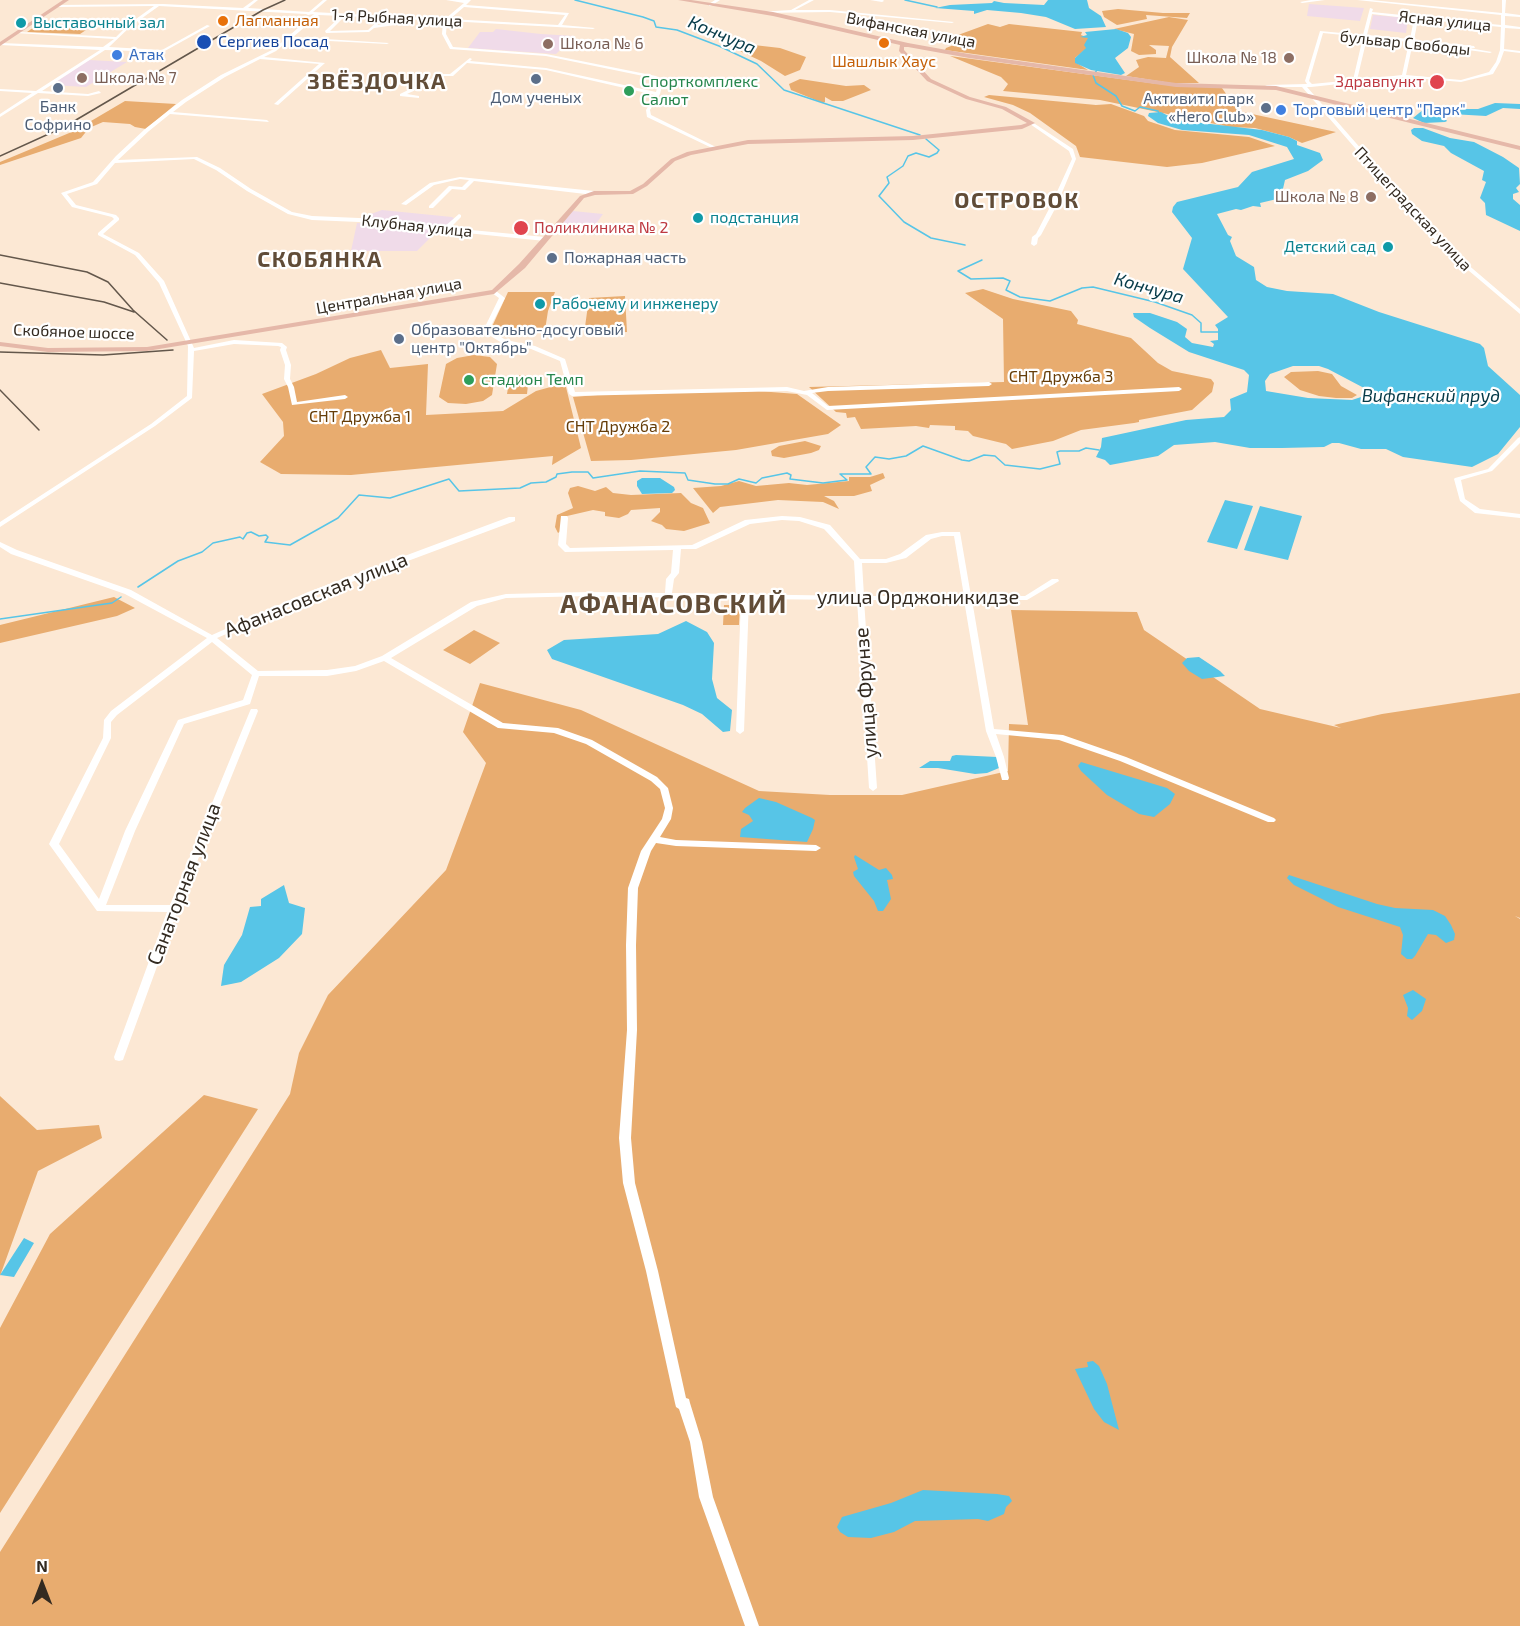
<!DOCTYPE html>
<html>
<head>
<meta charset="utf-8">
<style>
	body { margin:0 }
	#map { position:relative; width:1520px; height:1626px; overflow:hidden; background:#fce8d4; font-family:"Exo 2",sans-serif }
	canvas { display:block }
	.north { position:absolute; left:12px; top:1554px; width:60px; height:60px; -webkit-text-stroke:4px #fff; paint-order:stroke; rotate:0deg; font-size:16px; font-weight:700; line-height:24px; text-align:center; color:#332a20 }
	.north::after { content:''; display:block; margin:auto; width:21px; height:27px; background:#332a20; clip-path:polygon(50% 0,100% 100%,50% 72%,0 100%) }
</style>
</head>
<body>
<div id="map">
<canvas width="1520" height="1626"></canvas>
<div class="north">N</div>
</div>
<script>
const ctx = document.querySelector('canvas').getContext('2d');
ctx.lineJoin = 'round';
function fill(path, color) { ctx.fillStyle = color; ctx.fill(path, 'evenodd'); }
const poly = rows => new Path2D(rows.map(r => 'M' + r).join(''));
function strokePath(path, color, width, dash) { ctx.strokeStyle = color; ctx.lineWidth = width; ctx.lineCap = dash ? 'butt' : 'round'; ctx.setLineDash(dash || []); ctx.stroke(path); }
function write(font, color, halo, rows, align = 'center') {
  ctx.font = font + ' "Exo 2",sans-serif'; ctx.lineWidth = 4.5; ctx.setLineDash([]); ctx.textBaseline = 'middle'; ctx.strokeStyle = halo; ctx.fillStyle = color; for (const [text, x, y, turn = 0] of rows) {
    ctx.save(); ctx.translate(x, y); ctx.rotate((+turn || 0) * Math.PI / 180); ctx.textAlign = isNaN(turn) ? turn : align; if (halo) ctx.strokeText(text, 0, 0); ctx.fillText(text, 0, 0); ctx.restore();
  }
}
const education = poly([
	[1309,4,1364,8,1360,21,1307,16],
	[1373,15,1408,18,1406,33,1370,29],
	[496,29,541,34,575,36,556,54,468,48,480,32,493,32],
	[89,60,127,62,86,87,51,85],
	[382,210,452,217,455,219,446,228,360,218],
	[573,211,603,214,591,231,558,228],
	[357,223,393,226,438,230,417,251,351,251]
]);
const green = poly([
	[1118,9,1163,13,1190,13,1187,18,1146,15,1147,19,1117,25,1104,17,1102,11],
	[1169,17,1188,20,1172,47,1170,57,1199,83,1171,83,1126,76,1139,67,1136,60,1148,57,1166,58,1169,46,1149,45,1156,50,1156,54,1139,55,1131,51,1134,34,1114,29],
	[988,24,1000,27,1009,24,1082,32,1081,35,1089,38,1087,48,1075,58,1075,62,1088,70,945,50,946,48,969,39,958,35],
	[37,25,69,26,89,28,80,34,27,32],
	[745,44,780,48,806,57,800,70,785,76,761,61,729,46],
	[950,56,1158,84,1222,88,1238,111,1336,132,1302,143,1289,137,1255,128,1230,127,1100,100,1003,91,1008,84,1001,77],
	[800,79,846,86,864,85,871,90,843,101,832,101,825,97,825,102,823,103,791,90,789,84],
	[989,95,1096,105,1111,104,1144,116,1148,121,1175,130,1249,137,1275,146,1202,163,1167,167,1080,157,1076,146,1030,113,1013,105,984,97],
	[125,101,176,104,146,129,135,127,130,124,103,122,89,128,81,138,0,165,0,162,74,131],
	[983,289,1013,299,1071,311,1078,320,1077,324,1131,338,1158,363,1172,371,1211,379,1214,383,1212,392,1192,410,1139,420,1139,422,1134,423,1081,430,1053,441,1012,449,1006,444,973,436,968,431,955,430,955,426,930,425,929,428,916,426,861,429,855,417,847,418,846,413,836,412,809,387,1004,382,1003,319,965,293],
	[508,292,555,292,548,311,545,330,490,331],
	[625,296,627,332,584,334,589,298],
	[381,350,390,368,428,364,426,415,503,411,536,391,565,383,581,448,552,465,553,456,351,475,281,474,260,462,284,436,283,422,262,394,316,374,350,358],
	[474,355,490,357,497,364,492,395,483,401,466,404,448,403,439,397,446,364,457,358],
	[1318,371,1332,374,1341,386,1357,395,1352,398,1336,398,1319,396,1300,390,1284,377,1291,372],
	[510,375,529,375,527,394,507,394],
	[758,391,797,394,841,425,828,434,736,450,631,460,591,461,573,397,622,393],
	[805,441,821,446,819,450,811,453,784,458,772,456,771,451,779,446],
	[883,473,885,478,870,485,872,491,854,496,824,496,834,501,839,509,823,502,778,500,720,507,713,513,693,488,721,486,739,481,756,486,789,483,807,485,849,481,849,477,870,477],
	[578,486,595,491,606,487,613,493,631,495,681,493,691,503,703,508,710,523,684,531,666,529,662,525,651,521,660,512,660,508,631,510,628,514,619,518,605,516,605,512,593,510,567,516,562,530,558,533,555,527,557,515,573,508,568,493,570,488],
	[114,597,135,608,117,616,0,643,0,625],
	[724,605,740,605,739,625,723,625],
	[1011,610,1137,612,1144,630,1260,709,1341,728,1334,725,1382,714,1520,693,1520,918,1515,916,1520,919,1520,1626,0,1626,0,1552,290,1094,299,1053,328,995,446,870,486,763,463,732,480,683,581,710,759,791,830,795,902,795,1008,771,1009,724,1028,725],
	[474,630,500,643,470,664,443,650],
	[204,1095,258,1109,0,1513,0,1328,50,1234],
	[0,1096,37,1130,99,1125,102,1138,38,1171,0,1276]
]);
const water = poly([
	[1048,0,1087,0,1089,8,1101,16,1106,27,1075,29,1046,17,1021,13,987,10,974,14,974,11,935,8,950,5,992,3,994,1,1004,3,1044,5],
	[1116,29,1128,33,1131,37,1128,48,1115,58,1125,73,1121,75,1091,70,1075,63,1075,58,1086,48,1084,45,1088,38,1080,37,1087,35,1085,32],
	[1495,103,1520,104,1520,109,1503,108,1486,116,1434,113,1444,117,1447,121,1445,122,1424,123,1413,118,1424,109,1478,109],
	[1161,112,1176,120,1262,130,1289,137,1297,141,1297,145,1320,153,1323,160,1308,171,1285,180,1282,193,1277,199,1260,203,1261,207,1253,206,1241,210,1236,209,1217,214,1228,235,1232,237,1230,241,1236,256,1254,267,1256,280,1267,287,1287,291,1333,294,1379,312,1480,344,1484,348,1488,366,1520,395,1520,427,1498,454,1472,467,1403,457,1386,449,1361,449,1339,443,1332,443,1324,447,1282,448,1250,448,1215,442,1174,445,1158,456,1110,465,1105,460,1096,457,1101,447,1102,438,1186,420,1224,417,1231,410,1230,399,1247,392,1249,375,1244,370,1189,352,1150,328,1134,317,1133,313,1150,313,1177,322,1187,329,1185,337,1192,343,1213,347,1214,344,1210,341,1218,340,1218,329,1215,325,1228,317,1183,269,1192,238,1172,212,1173,207,1177,202,1238,187,1252,172,1294,159,1287,147,1249,135,1182,130,1158,123,1148,116,1149,113],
	[1293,366,1319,366,1328,369,1364,388,1367,392,1361,397,1352,400,1308,398,1266,391,1265,381,1270,374],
	[1414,128,1423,128,1450,138,1474,142,1503,157,1519,168,1520,184,1516,188,1519,192,1513,194,1513,199,1520,205,1520,231,1486,215,1485,203,1480,198,1486,182,1482,180,1484,171,1451,153,1444,146,1422,141,1412,134,1411,130],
	[642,478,660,478,674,487,675,490,672,493,642,494,637,486,637,481],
	[1225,500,1253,506,1237,549,1207,542],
	[1260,506,1302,516,1288,560,1244,550],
	[686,621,707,632,714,643,712,679,717,698,732,710,730,731,723,732,702,714,683,705,552,659,547,650,564,640,658,634],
	[1199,657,1220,671,1225,676,1202,679,1189,671,1182,663,1187,658],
	[956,755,997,757,999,768,987,773,975,774,938,768,919,768,930,761,950,761,952,756],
	[1081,762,1167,788,1175,794,1170,804,1154,817,1139,814,1107,795,1081,771,1078,766],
	[759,798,776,802,812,818,815,820,813,829,807,842,740,837,741,829,753,821,749,815,742,812,745,808],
	[855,855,879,870,886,868,892,875,893,879,887,880,891,899,883,911,878,911,874,901,854,876,853,872,858,869,854,857],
	[1289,875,1377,904,1395,908,1433,910,1445,916,1451,925,1455,934,1454,940,1446,943,1436,935,1428,934,1415,956,1412,959,1407,959,1401,954,1403,935,1400,927,1338,907,1294,885,1287,878],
	[284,885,289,903,305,908,302,934,279,958,241,982,221,986,224,965,242,935,250,907,261,906,261,899],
	[1413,990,1426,999,1422,1011,1412,1020,1407,1016,1408,1008,1403,995],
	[24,1238,34,1243,14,1277,0,1275],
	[1093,1361,1099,1366,1107,1384,1119,1430,1104,1422,1094,1409,1075,1369,1088,1367,1087,1362],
	[923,1490,997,1494,1009,1496,1012,1501,1006,1507,1004,1514,988,1521,978,1519,915,1521,894,1532,871,1538,848,1537,840,1532,837,1527,842,1517,891,1503]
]);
const stream = poly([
	[575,0,643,17,654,21,656,27,677,30,719,46,757,64,784,90,920,135],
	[905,0,937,7],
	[1098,69,1093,75,1096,83,1116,96,1122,106,1135,111,1140,107,1158,111,1159,114],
	[926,139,939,150,937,153,929,157,916,153,908,156,903,166,887,177,889,183,879,196,904,222,931,238,965,245],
	[982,260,958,271,971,279,1003,278,1010,281,1006,290,1020,297,1050,301,1082,288,1093,287,1155,302,1192,315,1201,323,1201,332,1220,332],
	[847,480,840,474,871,474,866,467,875,457,889,459,906,456,923,446,962,460,969,461,984,455,995,456,1005,465,1040,469,1060,464,1057,452,1060,451,1079,451,1086,448,1099,450],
	[138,587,178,561,202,552,213,543,240,537,243,539,247,533,251,532,259,536,266,535,268,537,265,542,290,545,338,518,359,495,390,498,449,479,459,491,520,488,531,483,546,482,556,477,557,474,572,472,588,472,593,478,640,471,685,473,688,480,715,484,728,484,739,479,756,483,762,478,787,473,791,475,790,479,823,483,847,480],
	[0,619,112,603,121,597]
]);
const minor = poly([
	[254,0,258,0,248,8,309,12,323,0,327,0,313,12,445,19,464,3,446,0,471,0,466,5,569,13,562,25,595,28,593,29,447,21,446,34,453,47,546,54,656,76,663,82,660,94,650,110,651,115,716,147,712,148,647,117,646,110,655,95,546,70,467,63,453,76,444,76,407,94,419,96,419,98,400,96,400,94,441,74,450,74,470,58,472,59,470,61,546,68,656,92,659,82,653,78,546,56,450,49,442,34,443,21,385,18,377,25,407,22,409,23,374,28,369,32,326,33,325,31,341,16,319,15,293,37,389,43,387,44,290,39,276,51,264,57,325,63,278,105,274,104,319,64,260,59,225,77,186,102,173,112,267,120,269,122,170,114,149,131,118,160,197,157,220,168,251,189,292,212,312,216,359,218,444,227,459,214,461,215,461,217,450,228,545,237,548,239,545,241,359,222,312,220,288,214,247,191,216,170,194,159,115,163,97,184,67,194,76,205,116,215,119,218,119,220,103,234,139,253,164,281,194,348,234,340,282,343,287,347,286,350,291,365,290,379,294,387,297,402,345,395,348,397,345,399,292,405,288,387,284,379,285,365,280,350,281,347,278,346,234,344,194,351,192,398,155,426,0,527,0,522,151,424,187,396,188,346,159,283,135,255,98,235,98,233,114,219,112,217,72,207,61,193,93,182,116,156,145,129,182,100,221,75,274,49,314,14,308,15,306,14,159,6,131,26,109,47,162,50,207,25,210,26,163,52,105,50,42,91,88,94,99,91,101,93,88,96,38,93,0,117,0,114,32,93,0,91,0,89,36,91,100,50,0,45,0,43,103,47,114,39,16,33,18,32,116,37,129,24,154,6,56,7,57,5,163,4,243,8,254,0],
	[464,7,565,15,558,25,450,19,464,7],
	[345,16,381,18,368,30,330,31,345,16],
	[715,0,720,0,711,6,709,6,709,4,715,0],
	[809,0,814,0,795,10,830,10,954,22,952,23,830,12,760,13,758,12,791,10,809,0],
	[870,0,883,0,884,1,882,2,870,0],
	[1311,0,1325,0,1302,3,1300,2,1311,0],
	[1357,0,1371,0,1502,13,1502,0,1506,0,1505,13,1520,15,1520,17,1505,16,1505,25,1520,27,1520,29,1505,28,1504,49,1520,51,1520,53,1504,51,1500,62,1493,74,1461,82,1404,77,1311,87,1307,87,1446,246,1520,309,1520,314,1442,248,1302,87,1267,87,1265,86,1267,85,1307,84,1305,81,1320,31,1363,35,1370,8,1373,9,1372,12,1501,25,1501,15,1357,0],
	[1372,14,1414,19,1410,39,1367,35,1372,14],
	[1418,19,1501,27,1500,50,1496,62,1489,72,1461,80,1406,75,1413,42,1429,44,1427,45,1429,53,1431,54,1433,53,1429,44,1469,48,1468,50,1490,53,1492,52,1469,48,1475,48,1474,46,1414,40,1418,19],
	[1323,33,1363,37,1353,80,1312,84,1309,81,1323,33],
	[1367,38,1409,42,1402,75,1357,80,1367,38],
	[1032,122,1073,149,1076,159,1056,207,1041,235,1038,238,1037,244,1034,246,1031,244,1032,237,1036,234,1050,207,1072,159,1069,151,1030,124,1032,122],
	[460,177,594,191,597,193,594,195,474,181,465,190,452,189,433,208,429,208,429,206,449,186,462,187,469,180,460,179,434,185,406,205,401,204,430,183,460,177],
	[492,291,496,291,505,298,489,330,506,340,535,346,565,359,575,392,787,387,804,391,828,387,989,382,992,384,989,386,828,391,812,393,828,406,1179,387,1182,389,1179,391,827,410,807,395,787,391,572,396,569,394,560,361,531,349,502,343,484,332,483,331,499,298,492,293,492,291],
	[1520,437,1520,443,1492,471,1461,480,1465,499,1480,509,1520,514,1520,518,1475,513,1460,501,1454,479,1455,478,1488,469,1518,438,1520,437],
	[561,516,567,516,568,518,566,544,570,548,692,545,745,520,782,516,800,517,830,525,860,559,886,559,900,554,926,535,942,532,960,532,971,596,1025,596,1052,579,1058,579,1059,581,1027,600,972,600,994,729,1063,735,1126,757,1274,818,1276,820,1274,822,1268,822,1120,761,1059,740,996,734,1004,757,1009,778,1008,780,1002,780,996,757,986,731,964,600,864,600,877,788,873,791,869,788,857,600,749,599,744,731,740,734,736,731,741,599,589,596,506,598,477,606,391,658,503,723,558,728,592,740,657,777,668,788,673,808,671,819,660,837,676,840,816,845,821,848,816,851,676,846,656,843,651,851,638,888,636,945,637,1030,631,1138,635,1183,658,1271,686,1398,689,1399,690,1403,702,1442,713,1497,759,1626,745,1626,699,1497,690,1442,679,1409,676,1407,675,1403,646,1271,623,1183,619,1138,627,1030,626,945,628,888,641,851,662,819,665,808,660,789,651,781,586,744,554,733,498,728,384,661,356,671,327,676,259,676,250,704,184,724,135,831,106,905,170,905,250,711,251,709,257,709,258,711,178,909,124,1057,123,1060,119,1061,115,1060,114,1057,167,912,97,911,49,844,103,738,104,720,111,711,207,638,125,594,11,554,0,547,0,542,17,550,131,590,212,635,308,592,509,517,515,517,515,521,314,596,217,638,258,671,327,670,355,666,382,656,471,602,506,594,589,592,665,593,666,579,671,573,673,550,565,552,558,545,561,516],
	[782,520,799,521,824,529,854,561,856,596,672,593,674,579,679,573,681,549,696,549,750,524,782,520],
	[942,536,954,536,964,596,864,596,862,563,886,563,906,558,931,539,942,536],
	[212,642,252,675,243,700,178,720,125,831,99,899,59,844,111,738,111,722,117,715,212,642]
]);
const major = poly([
	[63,0,69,0,0,46,0,42,63,0],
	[678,0,691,0,773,12,908,43,969,54,1176,83,1276,86,1520,146,1520,150,1276,90,1176,87,969,58,908,47,904,47,904,50,931,79,970,97,1006,107,1035,123,1022,129,913,140,748,144,691,155,675,161,647,186,633,194,595,195,584,198,525,268,494,294,147,351,48,352,0,346,0,342,48,348,147,347,492,290,519,264,580,196,594,191,630,191,643,184,671,159,687,152,748,140,913,136,1021,125,1027,123,1002,109,966,99,927,81,899,51,900,45,773,16,678,0]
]);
const rail = poly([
	[0,156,64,127,263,10,285,0],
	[0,255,87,272,108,282,133,310,167,340],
	[0,283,104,302,134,312],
	[0,352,103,355,173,350],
	[0,390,39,430]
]);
const markers = [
	[223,21,6,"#e8710a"],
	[21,23,6,"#0f9aa8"],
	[204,42,8,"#1a4fb4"],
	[884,43,6,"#e8710a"],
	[548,44,6,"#8d6e63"],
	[117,55,6,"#3f7fe0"],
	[1289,58,6,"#8d6e63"],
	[82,78,6,"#8d6e63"],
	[536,79,6,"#5c6f8a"],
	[1437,82,8,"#e0444e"],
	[58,88,6,"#5c6f8a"],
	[629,91,6,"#2e9e5b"],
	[1266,108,6,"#5c6f8a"],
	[1281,110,6,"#3f7fe0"],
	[1371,197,6,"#8d6e63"],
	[698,218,6,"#0f9aa8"],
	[521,228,8,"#e0444e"],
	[1388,247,6,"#0f9aa8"],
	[552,258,6,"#5c6f8a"],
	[540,304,6,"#0f9aa8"],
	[399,339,6,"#5c6f8a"],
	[469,380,6,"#2e9e5b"]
];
const farStreetnames = [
	["1-я Рыбная улица",397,18,3],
	["Ясная улица",1445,21,6],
	["Вифанская улица",911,30,11],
	["бульвар Свободы",1405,43,6],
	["Птицеградская улица",1413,209,47],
	["Клубная улица",417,226,6],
	["Центральная улица",389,296,-10],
	["Скобяное шоссе",74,332,2]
];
const farFoodnames = [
	["Лагманная",235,21],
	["Шашлык Хаус",884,62,"center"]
];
const farCulturenames = [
	["Выставочный зал",33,23],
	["подстанция",710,218],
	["Детский сад",1376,247,"right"],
	["Рабочему и инженеру",552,304]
];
const farTransitnames = [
	["Сергиев Посад",218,42]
];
const farEducationnames = [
	["Школа № 6",560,44],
	["Школа № 18",1277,58,"right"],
	["Школа № 7",94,78],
	["Школа № 8",1359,197,"right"]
];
const farShopnames = [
	["Атак",129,55],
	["Торговый центр \"Парк\"",1293,110]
];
const farLeisurenames = [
	["Спорткомплекс",641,82],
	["Салют",641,100],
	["стадион Темп",481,380]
];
const farHealthnames = [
	["Здравпункт",1424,82],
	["Поликлиника № 2",534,228,"left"]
];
const farServicenames = [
	["Дом ученых",536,98],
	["Активити парк",1254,99,"right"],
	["«Hero Club»",1254,117,"right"],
	["Банк",58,107],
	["Софрино",58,125],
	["Пожарная часть",564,258,"left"],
	["Образовательно-досуговый",411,330,"left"],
	["центр \"Октябрь\"",411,348,"left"]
];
const farParknames = [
	["СНТ Дружба 3",1061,377],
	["СНТ Дружба 1",360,417],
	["СНТ Дружба 2",618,427]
];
const farWaternames = [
	["Кончура",722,35,23],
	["Кончура",1149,288,16],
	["Вифанский пруд",1431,396]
];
const streetNames = [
	["Афанасовская улица",316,595,-22],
	["улица Орджоникидзе",918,597],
	["улица Фрунзе",866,693,-94],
	["Санаторная улица",184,884,-69]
];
const farDistrictnames = [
	["ЗВЁЗДОЧКА",377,82],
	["ОСТРОВОК",1017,201],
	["СКОБЯНКА",320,260]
];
const districtNames = [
	["АФАНАСОВСКИЙ",674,604]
];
fill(education, '#f0dbe9');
fill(green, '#e8ac6f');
fill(water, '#57c5e7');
strokePath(stream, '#57c5e7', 1.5);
fill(minor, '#fff');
fill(major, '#e5b8a9');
strokePath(rail, '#63574b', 1.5);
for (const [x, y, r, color] of markers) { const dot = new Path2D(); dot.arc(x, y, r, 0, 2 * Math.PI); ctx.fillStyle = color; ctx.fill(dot); strokePath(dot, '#fff', 2); }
write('16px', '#332a20', '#fff', farStreetnames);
write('16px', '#c56008', '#fff', farFoodnames, 'left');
write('16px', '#0d838f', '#fff', farCulturenames, 'left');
write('16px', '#164399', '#fff', farTransitnames, 'left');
write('16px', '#785e54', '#fff', farEducationnames, 'left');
write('16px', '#366cbe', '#fff', farShopnames, 'left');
write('16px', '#27864d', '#fff', farLeisurenames, 'left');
write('16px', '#be3a42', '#fff', farHealthnames, 'right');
write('16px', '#4e5e75', '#fff', farServicenames);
write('16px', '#663d08', '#fff', farParknames);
write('italic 18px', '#063a48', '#fff', farWaternames);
write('20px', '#332a20', '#fff', streetNames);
ctx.letterSpacing = '1.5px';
write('bold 22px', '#614c37', '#fff', farDistrictnames);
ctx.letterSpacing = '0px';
ctx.letterSpacing = '1.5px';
write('bold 26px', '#614c37', '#fff', districtNames);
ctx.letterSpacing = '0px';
</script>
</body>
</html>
